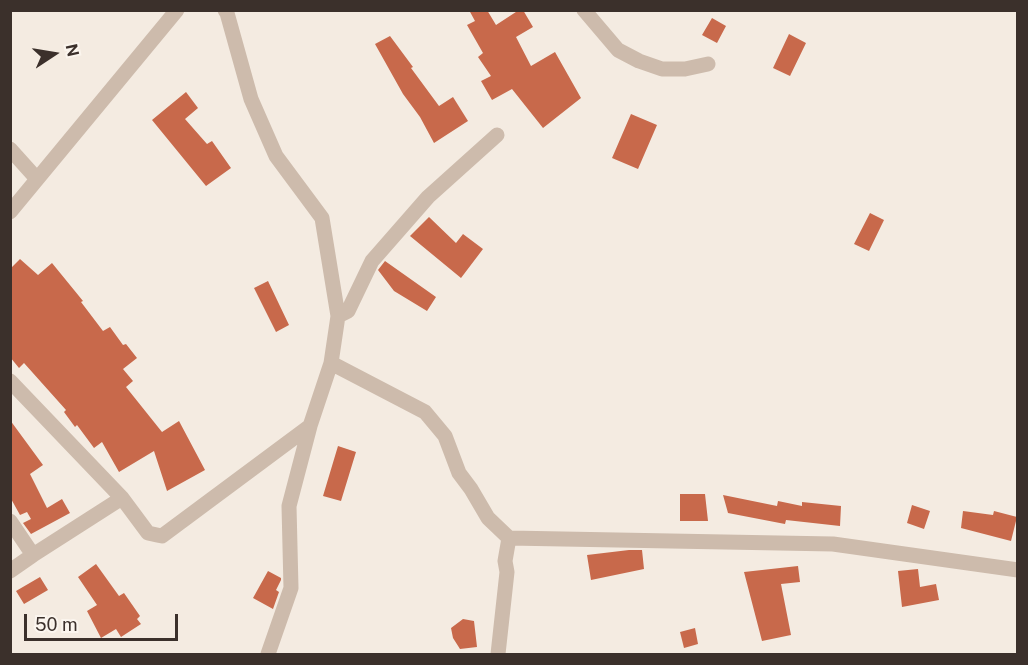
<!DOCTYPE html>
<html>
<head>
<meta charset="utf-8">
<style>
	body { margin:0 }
	#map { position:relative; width:1028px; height:665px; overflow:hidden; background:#f4ebe1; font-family:"Public Sans",sans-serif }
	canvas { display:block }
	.frame { position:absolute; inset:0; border:12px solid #3b302b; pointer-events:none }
	.north { position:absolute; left:24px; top:24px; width:60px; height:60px; -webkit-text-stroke:4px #fbf5ee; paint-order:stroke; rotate:78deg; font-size:16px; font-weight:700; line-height:24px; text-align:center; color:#3b302b }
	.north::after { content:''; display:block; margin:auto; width:21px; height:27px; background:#3b302b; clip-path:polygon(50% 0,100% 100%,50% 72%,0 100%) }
	.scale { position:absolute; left:24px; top:614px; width:154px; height:27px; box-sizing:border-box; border:3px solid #3b302b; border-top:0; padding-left:8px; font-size:18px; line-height:21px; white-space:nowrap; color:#3b302b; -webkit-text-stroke:4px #fbf5ee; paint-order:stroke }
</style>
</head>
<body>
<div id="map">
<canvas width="1028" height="665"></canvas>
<div class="frame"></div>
<div class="north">N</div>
<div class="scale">50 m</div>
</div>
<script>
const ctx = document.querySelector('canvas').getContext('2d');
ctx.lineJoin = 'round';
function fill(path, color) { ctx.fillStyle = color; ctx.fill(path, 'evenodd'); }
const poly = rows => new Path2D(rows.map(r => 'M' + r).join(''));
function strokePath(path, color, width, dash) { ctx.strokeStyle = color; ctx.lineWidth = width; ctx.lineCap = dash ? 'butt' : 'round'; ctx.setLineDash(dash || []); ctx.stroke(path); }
const building = poly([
	[469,10,487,10,496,25,519,10,523,10,533,27,516,37,531,66,555,52,581,98,543,128,512,89,492,100,481,81,491,76,478,57,483,53,467,25,475,21],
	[712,18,726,26,717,43,702,35],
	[789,34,806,43,790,76,773,68],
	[390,36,413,67,411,68,439,106,453,97,468,121,434,143,420,117,403,94,375,44],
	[186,92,198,108,185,119,207,144,212,141,231,168,206,186,152,120],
	[631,114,657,125,638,169,612,158],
	[870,213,884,220,869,251,854,244],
	[429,217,456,243,463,234,483,249,461,278,410,236],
	[20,259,38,275,52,263,83,301,81,302,103,331,110,327,123,345,126,344,137,358,123,369,133,381,126,387,162,432,179,421,205,470,167,491,154,451,119,472,102,442,94,448,77,425,75,427,64,412,66,410,24,363,19,368,10,357,10,269],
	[385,261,436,297,427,311,394,291,378,270],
	[268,281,289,325,276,332,254,288],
	[10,420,43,465,30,474,47,508,62,499,70,513,31,534,23,523,31,519,27,512,20,515,10,497],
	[338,446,356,452,341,501,323,496],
	[680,494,705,494,708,521,680,521],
	[723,495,777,506,778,501,802,506,802,502,841,506,840,526,786,520,785,524,728,513],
	[912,505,930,511,924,529,907,523],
	[963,511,993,515,994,511,1017,517,1011,541,961,528],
	[629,550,642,550,644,569,591,580,587,555],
	[96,564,119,596,124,593,140,616,137,619,141,624,121,637,116,629,101,638,87,611,97,605,78,577],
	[798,566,800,582,781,584,791,635,762,641,744,572],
	[918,569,920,587,936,584,939,600,902,607,898,571],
	[268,571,281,578,281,580,276,590,279,592,273,609,253,598],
	[40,577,48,590,24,604,16,591],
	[463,619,474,621,477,647,460,649,453,638,451,628],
	[695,628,698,644,684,648,680,632]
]);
const minor = poly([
	[225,10,227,13,251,99,276,156,322,218,338,316,331,363,310,426,289,506,291,588,268,654],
	[584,10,618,50,639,61,662,69,685,69,708,64],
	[10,149,37,179],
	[10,212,177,10],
	[338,316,348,311,372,261,428,197,497,135],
	[331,363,425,412,445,436,459,473,471,489,488,518,509,538,833,544,1018,570],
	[10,381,122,498,148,533,157,535,162,536,310,426],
	[10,521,33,555],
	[10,571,33,555,122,498],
	[498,654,507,572,505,561,509,538]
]);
fill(building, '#c8694b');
strokePath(minor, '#cdbbac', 15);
</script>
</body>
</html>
